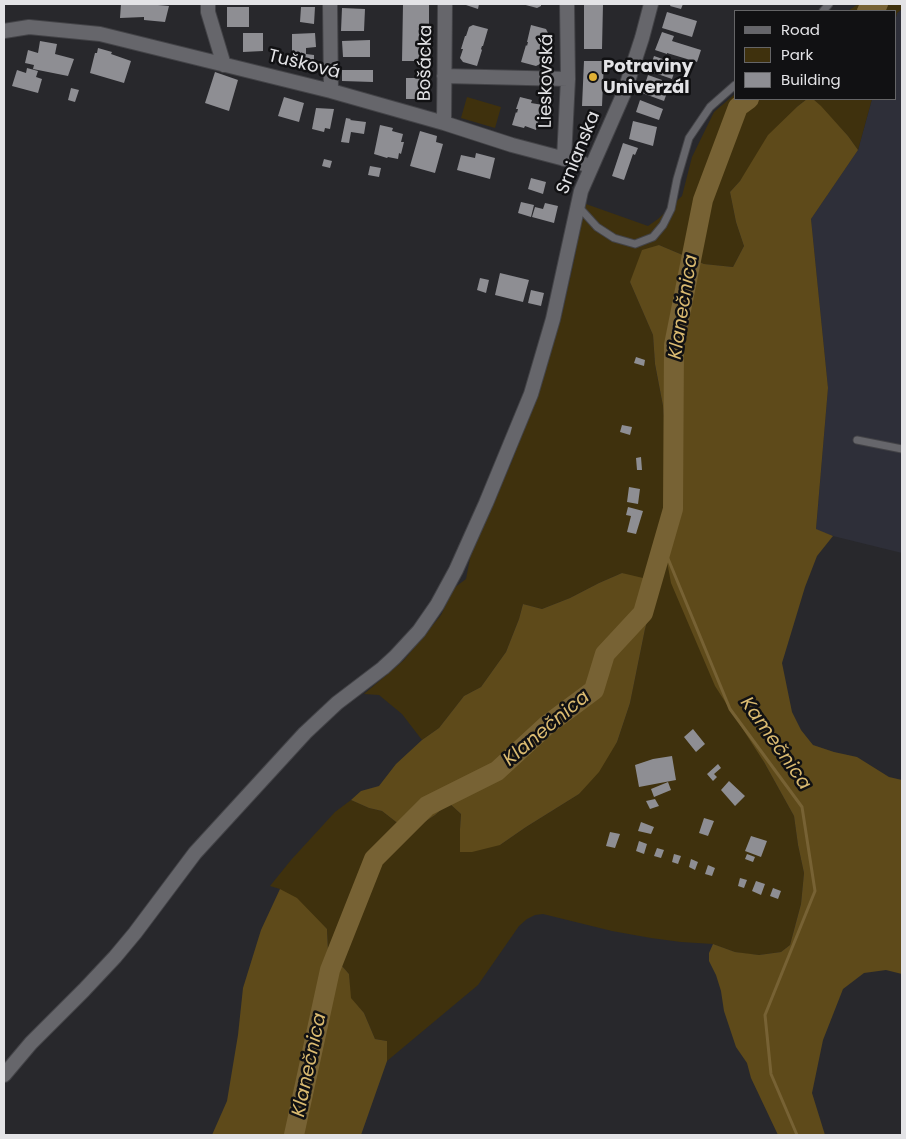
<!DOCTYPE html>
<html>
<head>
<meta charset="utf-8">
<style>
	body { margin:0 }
	#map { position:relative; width:906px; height:1139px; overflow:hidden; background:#28282c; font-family:Poppins,sans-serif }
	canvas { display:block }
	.frame { position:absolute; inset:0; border:5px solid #e3e3e6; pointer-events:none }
	.legend { position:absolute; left:734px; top:10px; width:162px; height:90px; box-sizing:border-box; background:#111113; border:1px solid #656567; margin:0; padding:6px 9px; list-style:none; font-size:15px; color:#e3e3e6 }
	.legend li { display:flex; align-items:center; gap:10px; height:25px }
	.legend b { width:25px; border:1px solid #656567 }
</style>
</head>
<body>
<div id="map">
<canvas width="906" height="1139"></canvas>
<div class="frame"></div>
<ul class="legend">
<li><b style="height:6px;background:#66666b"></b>Road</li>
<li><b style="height:14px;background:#3f310d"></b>Park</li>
<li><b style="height:14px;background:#8e8e93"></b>Building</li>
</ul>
</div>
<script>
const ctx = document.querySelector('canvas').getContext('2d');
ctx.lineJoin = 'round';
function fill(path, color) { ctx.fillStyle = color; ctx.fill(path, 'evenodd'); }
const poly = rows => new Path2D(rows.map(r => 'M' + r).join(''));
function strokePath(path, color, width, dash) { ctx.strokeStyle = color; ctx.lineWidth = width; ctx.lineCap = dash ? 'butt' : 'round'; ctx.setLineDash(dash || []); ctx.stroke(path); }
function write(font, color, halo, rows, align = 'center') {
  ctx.font = font + ' Poppins,sans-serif'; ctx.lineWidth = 5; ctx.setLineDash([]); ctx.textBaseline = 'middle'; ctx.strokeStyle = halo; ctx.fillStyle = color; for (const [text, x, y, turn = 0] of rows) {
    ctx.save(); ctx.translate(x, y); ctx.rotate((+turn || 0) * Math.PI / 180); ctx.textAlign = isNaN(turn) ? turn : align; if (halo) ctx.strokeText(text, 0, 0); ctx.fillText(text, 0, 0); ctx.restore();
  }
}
const built = poly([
	[902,9,902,553,833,536,816,530,828,388,811,219,858,150,872,99,895,99,895,21,897,13]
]);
const green = poly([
	[858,4,902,4,902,9,897,13,895,21,895,11,848,11],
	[735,94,735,99,807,99,798,106,740,181,730,192,736,222,744,246,733,267,704,264,659,245,630,282,653,335,655,365,663,406,668,460,666,500,661,529,764,762,794,816,798,845,804,873,801,904,790,945,781,952,759,955,747,954,735,952,713,944,681,942,651,938,612,931,543,914,535,915,527,919,519,926,478,985,387,1061,387,1041,375,1039,364,1013,350,998,349,974,328,950,327,929,280,889,270,886,291,860,335,812,351,800,369,808,382,811,400,825,414,829,435,815,449,803,461,814,460,829,500,845,526,827,579,794,617,742,630,703,645,629,657,587,622,573,599,583,570,598,542,609,523,604,519,619,506,652,481,687,464,696,439,728,422,740,402,714,379,695,364,694,404,660,441,615,454,588,466,579,472,548,512,461,527,419,552,340,562,314,575,256,580,224,586,204,648,226,658,219,682,196,692,157,714,112],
	[467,97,501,107,495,128,461,118],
	[813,99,872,99,858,150,848,136]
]);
const forest = poly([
	[807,99,813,99,821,106,848,136,858,150,811,219,828,388,816,529,833,536,817,556,805,587,782,663,792,712,801,730,813,745,834,752,857,757,889,777,902,780,902,974,886,970,864,973,843,989,823,1040,812,1093,825,1135,778,1135,751,1078,747,1063,736,1047,724,1011,721,991,716,975,709,961,709,953,713,944,735,952,759,955,781,952,790,945,801,904,804,873,798,845,794,816,764,762,715,686,671,583,661,529,666,500,668,460,663,406,655,364,653,335,630,282,642,250,659,245,704,264,733,267,744,246,736,222,730,192,740,181,768,135,798,106],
	[622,573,643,578,657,587,645,629,630,703,617,742,599,772,579,794,526,827,500,845,472,852,460,852,460,829,461,814,449,803,435,815,414,829,400,825,382,811,369,808,351,800,361,791,379,786,396,764,422,740,439,728,464,696,481,687,506,652,519,619,523,604,542,609,570,598,599,583],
	[280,889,297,898,327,929,328,950,349,974,351,998,364,1013,375,1039,387,1041,387,1061,361,1135,212,1135,227,1101,238,1035,243,988,261,930]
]);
const stream = poly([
	[662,544,730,709,802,807,815,891,765,1015,771,1074,797,1135]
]);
const river = poly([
	[867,11,878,4],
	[294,1135,330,970,374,859,427,806,497,771,547,725,594,690,605,654,643,613,673,509,674,345,703,200,738,107,749,99]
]);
const building = poly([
	[121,4,147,4,169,6,165,22,144,20,144,17,120,18],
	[403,4,429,4,429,61,402,61],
	[463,4,479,4,478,9],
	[522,4,541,4,541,6,537,8],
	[584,4,603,4,602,49,584,49],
	[671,4,683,4,681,9,670,6],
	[227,7,249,7,249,27,227,27],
	[301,7,315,7,314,24,300,22],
	[342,8,365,9,364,31,341,31],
	[667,12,697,21,692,37,662,28],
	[473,25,488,29,483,46,482,46,481,49,482,50,477,66,463,62,460,58,463,49,461,49,465,36,466,36,469,27],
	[531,25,546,29,548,33,546,42,547,42,544,55,542,55,540,64,536,66,521,62,526,45,527,46,528,42,527,42],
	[662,32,674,36,672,41,701,50,697,62,667,53,667,54,655,50],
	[243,33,263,33,263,51,243,52],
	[315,33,316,47,306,48,306,54,314,55,314,69,292,69,292,34],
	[370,40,370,57,343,57,342,41],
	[40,41,57,44,55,54,74,59,68,76,33,69,34,65,25,63,28,50,38,53],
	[98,48,112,52,111,54,131,61,124,83,90,73,95,53,97,53],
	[654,56,677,64,672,79,649,71],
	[584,61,604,61,602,106,582,106],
	[27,68,38,71,36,77,42,79,38,93,12,86,17,70,26,73],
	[342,70,373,70,373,82,342,81],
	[215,72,238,80,229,111,205,103],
	[648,75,662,80,661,84,669,87,664,101,642,93],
	[406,78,430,78,430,95,420,95,420,99,406,99],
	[71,88,79,90,75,102,68,100],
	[284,97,304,103,299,122,278,116],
	[520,97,532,100,531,103,543,105,536,130,525,126,524,128,512,125,516,112,517,113,518,109,516,109],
	[640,100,663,109,659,120,636,112],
	[316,108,334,109,330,129,325,128,324,132,312,129],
	[346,118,351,119,350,120,366,122,364,134,351,132,349,143,341,142],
	[633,121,657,127,653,146,629,139],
	[380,125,393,128,392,131,403,134,401,142,404,142,401,154,399,153,398,159,388,157,387,158,374,154],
	[420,131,437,136,436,142,443,144,435,173,410,166],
	[623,143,638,148,635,155,633,154,624,180,612,176],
	[476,153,495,158,490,179,457,170,461,155,475,158],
	[324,159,332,161,330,168,322,166],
	[370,166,381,168,379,177,368,175],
	[531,178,546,182,543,194,528,189],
	[521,202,534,205,531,217,518,213],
	[545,203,558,206,554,223,532,217,535,207,543,209],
	[500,273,529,280,523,302,495,295],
	[480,278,489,280,486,293,477,290],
	[531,290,544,293,541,306,528,303],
	[636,357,645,360,644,366,634,363],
	[622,425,632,427,630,435,620,432],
	[641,457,642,470,637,470,636,458],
	[629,487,640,489,638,504,627,502],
	[628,507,643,511,636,534,627,532,631,516,626,515],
	[693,729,705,744,696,752,684,737],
	[672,756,676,780,639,787,635,765,653,759],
	[718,764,721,768,714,774,717,777,713,781,707,774],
	[729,781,745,796,735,806,721,790],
	[668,782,671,790,654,797,651,789],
	[655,799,659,806,650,809,646,801],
	[704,818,714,821,708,836,699,833],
	[641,822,654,827,651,834,638,831],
	[610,832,620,834,615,848,606,846],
	[751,836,767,841,761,857,745,851],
	[639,841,647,844,644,854,636,851],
	[657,848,664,850,661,858,654,856],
	[674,854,681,856,678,864,672,862],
	[747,854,755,857,753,862,745,859],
	[691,859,698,862,695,870,689,867],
	[708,865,715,868,712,876,705,874],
	[740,878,747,880,744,888,738,886],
	[756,881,765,884,761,895,752,891],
	[773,888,781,891,778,899,770,896]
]);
const service = poly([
	[823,11,829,4],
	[577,205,597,227,614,238,635,244,653,237,663,225,671,209,677,179,689,138,710,107,735,85],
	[857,440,902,449]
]);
const minor = poly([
	[208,4,208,12,224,65],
	[330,4,331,91],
	[4,31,29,27,100,34,331,91,444,123,512,145,584,164,591,167],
	[444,76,568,79],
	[444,123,445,4],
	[564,159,568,79,567,4]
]);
const tertiary = poly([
	[4,1075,31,1043,84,990,115,957,135,933,195,853,305,733,337,703,383,668,395,657,419,631,437,605,456,570,486,503,531,394,553,319,581,191,624,93,642,38,651,4]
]);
const markers = [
	[593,77,5,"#e0b034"]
];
const streetNames = [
	["Bošácka",426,63,-89],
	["Tušková",304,65,14],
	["Lieskovská",547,81,-89],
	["Srnianska",579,153,-68]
];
const poiNames = [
	["Potraviny",603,67],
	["Univerzál",603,88]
];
const waterNames = [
	["Klanečnica",684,307,-81],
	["Klanečnica",547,729,-40],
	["Kamečnica",775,744,55],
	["Klanečnica",310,1065,-78]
];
fill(built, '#2e2f39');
fill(green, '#3f310d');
fill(forest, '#5e4a1a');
strokePath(stream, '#776234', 3);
strokePath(river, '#776234', 20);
fill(building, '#8e8e93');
strokePath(service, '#434347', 9);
strokePath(minor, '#434347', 16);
strokePath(tertiary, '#434347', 16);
strokePath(service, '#66666b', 7);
strokePath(minor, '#66666b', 14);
strokePath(tertiary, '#66666b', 14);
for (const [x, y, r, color] of markers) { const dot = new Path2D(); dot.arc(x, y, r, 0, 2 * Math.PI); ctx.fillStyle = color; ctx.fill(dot); strokePath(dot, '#111113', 2); }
write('18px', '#e3e3e6', '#111113', streetNames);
write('bold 18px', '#e3e3e6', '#111113', poiNames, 'left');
write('italic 19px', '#dbbb71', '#111113', waterNames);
</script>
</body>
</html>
